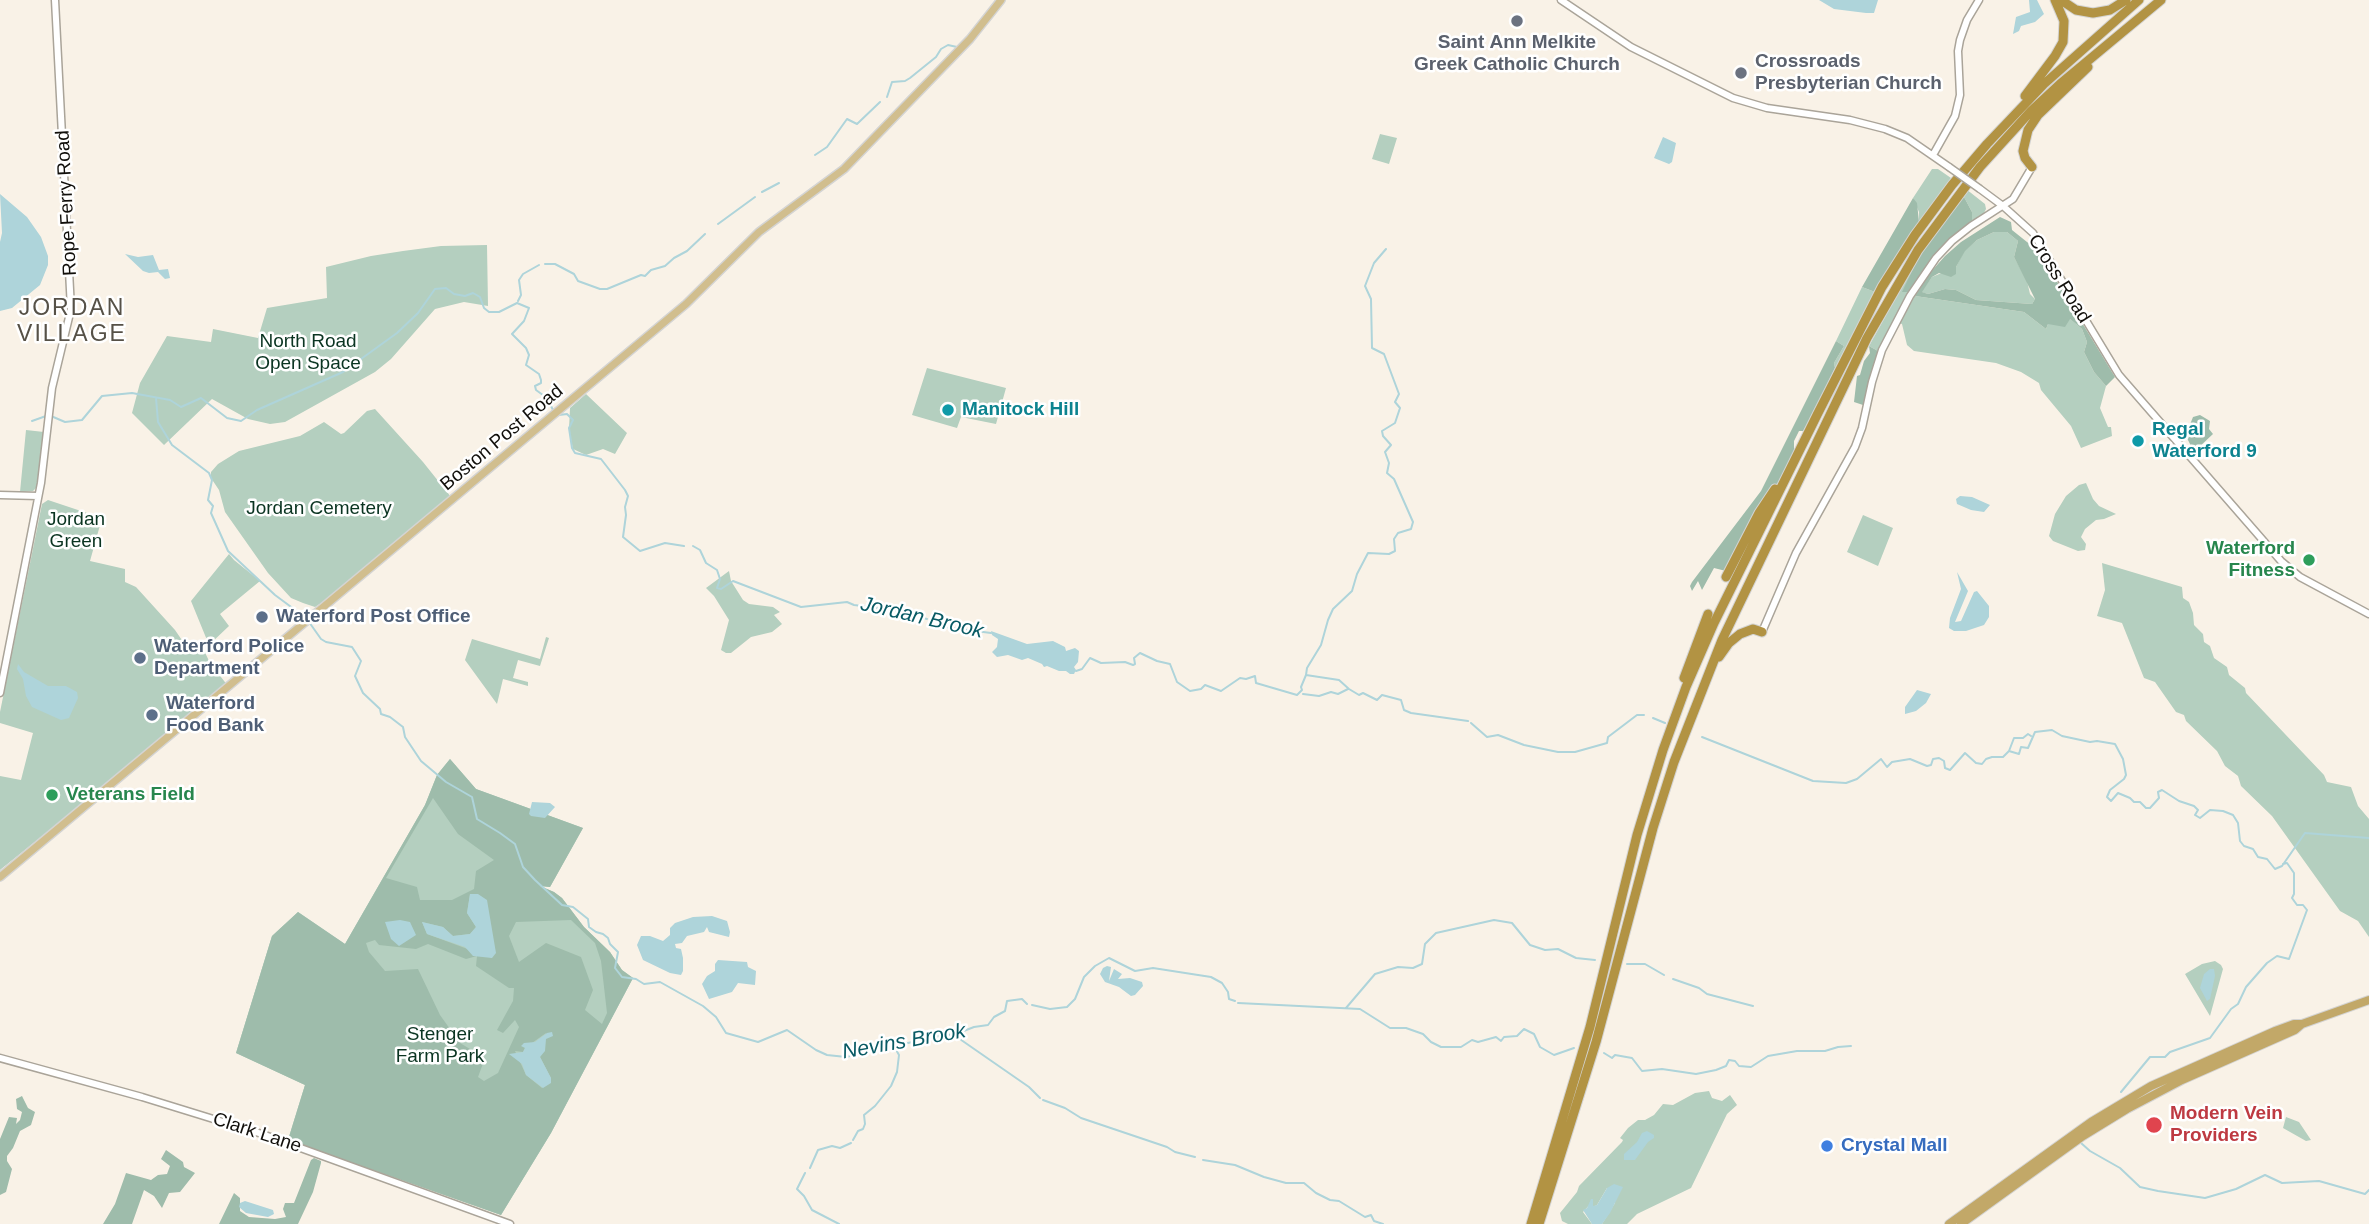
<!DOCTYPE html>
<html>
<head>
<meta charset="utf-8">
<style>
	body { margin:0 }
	canvas { display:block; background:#f9f2e7 }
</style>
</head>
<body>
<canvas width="2369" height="1224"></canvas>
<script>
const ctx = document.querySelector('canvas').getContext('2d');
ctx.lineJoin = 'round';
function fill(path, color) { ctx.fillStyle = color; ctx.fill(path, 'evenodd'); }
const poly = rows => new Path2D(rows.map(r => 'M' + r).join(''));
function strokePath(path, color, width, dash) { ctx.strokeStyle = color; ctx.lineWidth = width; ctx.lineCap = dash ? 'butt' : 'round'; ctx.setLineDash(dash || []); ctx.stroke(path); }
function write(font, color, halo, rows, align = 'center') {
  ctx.font = font + ' Helvetica,sans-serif'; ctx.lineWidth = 5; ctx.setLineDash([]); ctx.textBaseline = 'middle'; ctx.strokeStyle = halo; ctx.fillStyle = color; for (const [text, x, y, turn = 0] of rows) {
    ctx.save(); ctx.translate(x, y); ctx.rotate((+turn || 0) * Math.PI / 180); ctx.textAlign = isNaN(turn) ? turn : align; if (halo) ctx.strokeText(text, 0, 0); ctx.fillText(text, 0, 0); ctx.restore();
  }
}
const green = poly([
	[1380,134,1397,138,1389,164,1372,159],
	[1932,169,1938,169,1951,178,1919,222,1919,212,1913,198],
	[1966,189,1985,204,1986,209,1984,213,1972,223,1972,212,1963,195],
	[1994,232,2007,232,2018,241,2014,257,2027,281,2030,294,2035,299,2032,304,1976,300,1956,290,1945,289,1928,294,1921,292,1932,277,1956,267,1964,251,1977,240],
	[487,245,488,306,464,302,435,309,391,359,375,372,285,422,270,424,248,419,212,399,164,445,132,413,140,383,167,336,211,342,213,329,258,338,267,308,327,298,326,267,371,256,403,251,441,246],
	[1920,254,1903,292,1909,292,1878,351,1869,346],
	[1862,287,1875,292,1835,368,1834,363,1844,346,1836,341],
	[1915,296,2024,312,2046,329,2048,324,2069,318,2082,329,2087,342,2084,352,2094,372,2106,386,2100,408,2108,427,2111,427,2112,436,2081,448,2071,426,2041,390,2039,383,2021,372,1996,363,1914,351,1907,345,1902,324,1898,323],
	[927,368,1006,388,996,424,961,417,957,428,912,415],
	[586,394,627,433,615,454,603,449,586,455,573,449,569,429,570,408],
	[375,409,423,462,451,497,332,596,315,607,303,603,291,598,268,573,225,512,219,490,211,478,211,472,218,464,239,451,300,436,324,422,341,434,344,433,367,411],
	[26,430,44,432,38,486,33,491,20,492],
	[2086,483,2093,499,2099,506,2116,514,2104,519,2096,520,2085,529,2081,537,2086,544,2085,550,2078,551,2053,541,2049,536,2055,514,2066,496,2079,485],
	[48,500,102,518,90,561,125,569,125,582,136,587,175,630,188,649,199,640,210,663,228,686,0,870,0,776,21,780,33,733,0,723,0,712,42,504],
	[1863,515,1893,528,1878,566,1847,552],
	[229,554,234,560,260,581,220,614,229,626,209,645,191,601],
	[2102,563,2182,587,2183,598,2189,602,2193,613,2194,625,2203,634,2204,642,2210,646,2214,658,2227,667,2229,675,2245,688,2246,693,2324,775,2327,782,2351,787,2358,806,2369,819,2369,937,2358,921,2340,911,2272,816,2241,786,2238,776,2225,766,2217,751,2186,721,2184,715,2176,712,2155,682,2144,678,2122,623,2097,616,2105,590],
	[729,571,731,581,743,600,749,604,773,607,780,612,774,615,782,624,772,632,751,637,731,653,726,653,721,650,729,620,714,596,706,588],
	[546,637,549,638,540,666,518,660,513,678,528,682,528,686,503,679,497,704,465,660,472,639,540,659],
	[450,759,476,789,583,828,550,887,540,886,554,892,562,898,584,927,610,952,622,970,633,978,551,1133,501,1215,288,1140,305,1085,236,1053,272,936,298,912,345,944,425,805,437,775],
	[2215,961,2221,965,2223,969,2210,1016,2185,974,2202,964],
	[1709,1091,1712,1098,1722,1101,1730,1095,1737,1105,1727,1114,1691,1188,1637,1214,1627,1224,1602,1224,1615,1203,1607,1188,1597,1205,1593,1207,1593,1201,1583,1212,1592,1224,1568,1224,1562,1221,1560,1213,1577,1192,1579,1186,1622,1142,1623,1140,1620,1138,1628,1128,1638,1120,1645,1120,1654,1115,1663,1104,1673,1105,1695,1093],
	[2286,1117,2299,1122,2311,1140,2306,1141,2283,1128]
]);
const forest = poly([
	[1963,195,1972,212,1972,223,1942,246,1909,292,1902,292,1920,254],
	[1913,198,1917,203,1919,222,1875,292,1862,287],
	[2000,217,2011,222,2012,230,2037,250,2053,275,2115,377,2106,386,2094,372,2084,352,2087,342,2082,329,2070,319,2065,327,2048,324,2046,329,2024,312,1915,296,1930,273,1945,256,1961,242],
	[1994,232,2007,232,2018,241,2014,257,2035,299,2032,304,1976,300,1956,290,1945,289,1928,294,1922,292,1932,277,1939,273,1951,277,1956,274,1956,267,1965,251,1977,240],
	[1836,341,1844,346,1834,363,1835,368,1809,421,1803,431,1799,431,1794,441,1794,451,1781,478,1726,571,1714,568,1702,590,1698,581,1692,591,1690,586,1692,582,1761,491],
	[1869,346,1878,351,1863,405,1854,402,1857,376,1860,375,1864,361,1870,353],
	[2200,415,2210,421,2209,429,2213,434,2197,449,2193,450,2187,438,2187,432,2193,417],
	[450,759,476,789,583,828,550,887,540,886,554,892,562,898,584,927,610,952,622,970,633,978,551,1133,501,1215,288,1140,305,1085,236,1053,272,936,298,912,345,944,425,805,437,775],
	[433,798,458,834,494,860,476,871,474,889,452,900,420,900,417,887,386,878],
	[470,894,492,958,427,934,422,922,443,927,453,936,470,934,476,927,467,913],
	[571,920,595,943,601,961,607,1013,602,1024,585,1010,593,990,581,957,546,943,519,962,509,936,516,922],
	[375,940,379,945,416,949,428,944,466,959,477,956,476,966,509,988,514,988,513,1001,497,1030,503,1033,515,1020,519,1027,498,1073,484,1081,478,1077,485,1058,460,1043,440,1015,418,969,385,971,369,952,366,943],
	[546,1033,540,1057,551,1078,542,1088,526,1075,515,1051,523,1052,525,1048],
	[22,1096,28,1108,35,1112,31,1125,20,1131,13,1148,7,1156,7,1161,12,1169,6,1192,0,1195,0,1139,9,1117,17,1118,16,1124,20,1120,22,1112,17,1109,16,1099],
	[166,1150,183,1162,184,1167,195,1173,180,1192,169,1193,162,1208,154,1196,144,1190,132,1224,103,1224,115,1204,126,1173,151,1180,158,1175,167,1174,170,1166,161,1159],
	[314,1158,321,1161,321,1163,313,1192,298,1224,219,1224,234,1193,240,1198,240,1211,249,1217,275,1219,286,1217,283,1209,285,1203,294,1203,311,1160]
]);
const water = poly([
	[1819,0,1878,0,1874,13,1866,13,1834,9],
	[2029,0,2037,0,2044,14,2035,22,2021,26,2019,31,2013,34,2016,17,2030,12],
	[1663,137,1676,143,1672,162,1669,164,1654,158],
	[0,194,27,217,41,237,48,256,48,265,40,285,12,308,0,311,0,242,2,233],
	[125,254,138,257,153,255,159,270,168,269,170,278,165,279,158,272,149,273,143,271],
	[1960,496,1972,497,1990,505,1984,512,1971,510,1957,504,1956,499],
	[1957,572,1968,591,1955,622,1961,621,1974,592,1977,591,1989,606,1989,617,1984,625,1966,631,1954,631,1949,628,1950,618,1961,589],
	[991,631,1027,644,1053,641,1065,647,1066,651,1075,648,1079,651,1078,662,1074,667,1076,670,1074,674,1070,674,1066,671,1059,671,1047,666,1044,667,1042,664,1028,658,1022,660,1008,655,997,657,992,652,997,647,998,639,992,635],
	[18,664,24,672,48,686,66,686,77,692,78,698,69,718,61,720,32,707,26,696,23,679,17,669],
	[1917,690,1931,694,1926,703,1916,711,1905,714,1905,707],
	[532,802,550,803,555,807,545,818,531,816,529,814],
	[470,894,478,894,487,900,496,953,492,958,473,956,465,947,427,934,422,922,443,927,453,936,470,934,476,927,467,913],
	[712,916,727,921,730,932,729,937,709,932,707,927,704,932,687,936,682,943,675,944,676,948,681,949,683,958,683,971,681,975,670,973,643,960,637,945,641,936,650,936,663,941,670,935,670,928,675,923,693,917],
	[400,920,410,922,416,935,399,946,391,939,385,922],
	[718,960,747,962,748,967,756,971,755,985,738,983,732,992,709,999,702,984,707,976,715,971,715,964],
	[1107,966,1111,967,1109,981,1114,969,1122,974,1118,979,1130,978,1142,982,1143,986,1135,995,1131,996,1119,987,1105,982,1100,974,1103,968],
	[2210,969,2214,969,2215,976,2210,999,2207,1001,2200,988,2204,974],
	[552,1032,553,1036,546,1039,545,1051,540,1057,551,1078,551,1083,543,1088,526,1075,522,1064,509,1054,523,1052,525,1048,521,1046,524,1043,535,1042,547,1033],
	[1647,1131,1654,1135,1654,1138,1648,1142,1635,1160,1624,1160,1624,1154,1637,1142,1642,1133],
	[1614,1184,1623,1187,1610,1213,1602,1224,1592,1224,1583,1210,1587,1208,1591,1199,1593,1199,1593,1206,1597,1205,1607,1188],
	[245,1201,273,1210,274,1214,268,1217,246,1213,239,1207,240,1203]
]);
const stream = poly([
	[887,97,892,82,905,81,910,78,936,57,941,49,948,45,957,47],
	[815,155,827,147,847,119,857,124,880,102],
	[762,192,779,183],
	[718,224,755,197],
	[545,264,555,264,574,274,578,281,600,289,607,289,641,275,645,276,651,270,665,266,674,258,687,251,705,234],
	[518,301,521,295,519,280,523,274,539,265],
	[156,398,158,422,172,445,209,473,212,480,208,500,213,506,211,513,228,551,275,595,306,618],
	[559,415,567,414,573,420,569,428,572,448,575,453,601,459,625,490,628,496,625,507,626,515,623,537,640,551,665,543,684,546],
	[51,416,65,422,82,420,102,396,132,393,170,400,181,407,201,398,227,418,241,421,257,410,343,372,397,333,418,313,435,289,446,288,454,294,465,296,473,293,480,297,484,308,489,312,499,312,517,303,529,308,524,321,512,334,526,348,529,355,526,365,539,374,541,380,541,383,535,386,536,390,547,398,554,412],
	[32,421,46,416],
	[693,546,700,550,706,563,717,570,720,579,717,588,721,589,733,581,801,607,847,602,854,605,895,610,927,619],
	[309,622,321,639,326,642,352,647,361,661,355,676,363,693,380,709,381,714,390,717,403,727,405,737,421,761,446,782,472,797,477,819,500,833,515,844,523,867,535,880,562,905,573,907,588,919,589,927,596,932,603,934,608,938,610,944,618,952,615,968,622,977,636,979,644,984,660,982,703,1006,716,1017,726,1033,758,1042,787,1030,816,1050,827,1055,846,1057,939,1036,956,1034,974,1027,988,1025,994,1017,1005,1011,1007,1001,1022,999,1027,1004],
	[945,627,991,633],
	[1076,671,1082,669,1090,658,1101,663,1125,662,1133,665,1135,664,1134,658,1140,653,1157,661,1170,664,1177,682,1190,691,1201,689,1205,685,1221,691,1240,678,1246,679,1255,676,1256,683,1297,695,1302,690,1301,687,1306,675,1339,680,1349,689,1359,695,1363,693,1377,700,1382,695,1401,700,1404,710,1411,713,1468,721],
	[1306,675,1307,668,1321,645,1328,620,1333,609,1352,591,1357,574,1368,553,1389,554,1395,551,1394,539,1398,533,1411,529,1413,522,1394,479,1387,473,1389,463,1385,452,1391,445,1383,436,1382,431,1395,423,1400,408,1395,402,1399,394,1384,354,1372,348,1371,299,1365,286,1374,263,1386,249],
	[1303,694,1319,696,1331,692,1338,694,1348,689],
	[1653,718,1665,723],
	[1471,723,1487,737,1498,735,1524,745,1558,752,1575,752,1607,743,1608,737,1637,715,1644,715],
	[1702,737,1813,781,1846,783,1857,779,1881,759,1887,767,1892,762,1910,759,1927,766,1931,765,1933,759,1939,758,1944,761,1945,768,1950,770,1965,753,1976,763,1982,764,1986,759,1992,757,2003,757,2009,751,2019,754,2021,747,2028,748,2035,732,2052,730,2062,736,2090,742,2097,741,2115,744,2123,759,2126,775,2124,779,2110,790,2107,797,2111,801,2118,793,2130,798,2134,802,2140,802,2146,808,2150,808,2159,798,2158,792,2162,790,2179,801,2194,806,2198,810,2195,815,2200,818,2210,810,2223,811,2233,815,2238,823,2240,841,2244,846,2253,849,2258,857,2267,859,2275,869,2282,866,2305,833,2369,838],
	[2009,751,2014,738,2023,738,2028,734,2031,736],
	[1627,964,1645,964,1664,975],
	[1673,979,1699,988,1707,994,1753,1006],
	[1238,1003,1360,1009,1390,1028,1406,1028,1423,1034,1431,1042,1441,1047,1461,1047,1472,1040,1478,1042,1496,1037,1501,1041,1504,1037,1517,1036,1524,1029,1534,1034,1540,1047,1554,1055,1574,1048],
	[1032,1005,1050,1009,1067,1007,1075,999,1084,977,1095,966,1109,958,1135,971,1153,968,1211,977,1222,983,1228,992,1229,999,1235,1001],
	[1346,1008,1375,974,1398,967,1413,968,1422,964,1425,944,1436,933,1494,920,1512,923,1530,945,1545,950,1558,949,1576,958,1595,960],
	[954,1035,1029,1087,1040,1098],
	[1604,1053,1612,1058,1615,1055,1632,1058,1642,1071,1662,1069,1696,1074,1716,1070,1726,1066,1729,1060,1735,1061,1739,1066,1751,1067,1768,1056,1797,1051,1825,1051,1838,1047,1851,1046],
	[2121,1092,2150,1057,2165,1057,2170,1052,2210,1038,2231,1009,2238,1004,2246,987,2267,963,2277,956,2289,959,2307,910,2303,905,2297,905,2292,898,2294,894,2294,873,2287,863,2283,864],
	[1043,1100,1065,1108,1081,1118,1167,1147,1175,1152,1195,1157],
	[853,1140,858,1131,863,1129,865,1124,864,1115,875,1106,891,1086,897,1072,899,1055,895,1048],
	[2081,1143,2090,1151,2120,1168,2140,1187,2158,1191,2205,1198,2236,1189,2265,1175,2282,1183,2319,1181,2365,1194,2369,1190],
	[1203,1160,1235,1165,1264,1177,1286,1183,1304,1183,1316,1193,1330,1200,1339,1201,1365,1217,1371,1215,1374,1221,1383,1224],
	[810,1168,818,1150,832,1146,840,1148,851,1143],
	[805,1173,797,1189,804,1196,812,1210,839,1224]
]);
const secondary = poly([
	[1561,0,1631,47,1733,98,1767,108,1850,120,1885,129,1907,138,1949,167],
	[1933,155,1955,116,1960,95,1958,51,1960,40,1967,20,1979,0],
	[1980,189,2003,206,2033,233,2119,375,2281,561,2300,577,2369,614],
	[0,495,38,496],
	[1762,632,1796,553,1855,447,1862,428,1872,382,1882,350,1910,296,1936,258,1952,241,1971,226,2013,199,2032,167],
	[0,693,41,483,52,388,71,309,55,0],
	[0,1058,142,1097,262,1134,510,1224]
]);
const primary = poly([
	[0,877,686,304,759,232,844,169,970,39,1001,0]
]);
const trunk = poly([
	[1949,1224,2091,1122,2151,1086,2275,1031,2294,1024,2302,1024,2369,1000],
	[1961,1224,2083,1136,2127,1109,2182,1080,2295,1030,2302,1024]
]);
const motorway = poly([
	[2061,0,2076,10,2093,13,2110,10,2126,0],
	[2025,96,2055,56,2063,42,2064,21,2055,0],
	[2032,167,2025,158,2023,151,2028,130,2038,115,2088,67],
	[1726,577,1759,513,1775,489],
	[1719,657,1729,643,1740,634,1753,629,1762,632],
	[1684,678,1708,614],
	[1531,1224,1590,1027,1637,835,1663,750,1686,687,1714,623,1817,415,1882,287,1915,235,1952,185,1987,144,2044,84,2139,0],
	[1539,1224,1596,1042,1653,828,1674,762,1722,640,1867,338,1918,250,1980,167,2031,111,2060,84,2161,0]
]);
const secondaryBridge = poly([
	[1949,167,1980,189]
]);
const markers = [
	[1517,21,7,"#6b7280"],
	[1741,73,7,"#6b7280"],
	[948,410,7,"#0f9aa8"],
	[2138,441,7,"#0f9aa8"],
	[2309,560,7,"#2e9e5b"],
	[262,617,7,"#5c6f8a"],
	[140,658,7,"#5c6f8a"],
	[152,715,7,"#5c6f8a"],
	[52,795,7,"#2e9e5b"],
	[2154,1125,9,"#e0444e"],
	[1827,1146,7,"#3f7fe0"]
];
const worshipNames = [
	["Saint Ann Melkite",1517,43],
	["Greek Catholic Church",1517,65],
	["Crossroads",1755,62,"left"],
	["Presbyterian Church",1755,84,"left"]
];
const streetNames = [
	["Rope Ferry Road",67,203,-93],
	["Cross Road",2059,279,58],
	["Boston Post Road",502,438,-40],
	["Clark Lane",257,1133,18]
];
const parkNames = [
	["North Road",308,342],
	["Open Space",308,364],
	["Jordan Cemetery",319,509],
	["Jordan",76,520],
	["Green",76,542],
	["Stenger",440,1035],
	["Farm Park",440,1057]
];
const cultureNames = [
	["Manitock Hill",962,410],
	["Regal",2152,430],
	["Waterford 9",2152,452]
];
const leisureNames = [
	["Waterford",2295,549],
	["Fitness",2295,571],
	["Veterans Field",66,795,"left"]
];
const serviceNames = [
	["Waterford Post Office",276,617],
	["Waterford Police",154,647],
	["Department",154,669],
	["Waterford",166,704],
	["Food Bank",166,726]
];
const healthNames = [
	["Modern Vein",2170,1114],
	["Providers",2170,1136]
];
const shopNames = [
	["Crystal Mall",1841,1146]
];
const waterNames = [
	["Jordan Brook",922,618,13],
	["Nevins Brook",904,1042,-10]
];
const quarterNames = [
	["JORDAN",72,309],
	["VILLAGE",72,335]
];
fill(green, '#b4cfbf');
fill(forest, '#9ebcab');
fill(water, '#aed4da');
strokePath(stream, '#aed4da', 2);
strokePath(secondary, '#aaa499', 9);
strokePath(primary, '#d4d4d3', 10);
strokePath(trunk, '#d4d4d3', 10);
strokePath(motorway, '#d4d4d3', 11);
strokePath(secondary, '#fff', 6);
strokePath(primary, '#d1be8e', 7);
strokePath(trunk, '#c2a868', 8);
strokePath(motorway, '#b29343', 9);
strokePath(secondaryBridge, '#aaa499', 9, []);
strokePath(secondaryBridge, '#fff', 6);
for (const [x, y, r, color] of markers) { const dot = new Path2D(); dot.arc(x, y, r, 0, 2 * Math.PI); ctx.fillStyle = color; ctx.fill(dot); strokePath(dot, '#fff', 2.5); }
write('bold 19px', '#5b616d', '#fff', worshipNames);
write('19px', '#110f0b', '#fff', streetNames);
write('19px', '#0a3421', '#fff', parkNames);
write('bold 19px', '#0d838f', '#fff', cultureNames, 'left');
write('bold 19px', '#27864d', '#fff', leisureNames, 'right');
write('bold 19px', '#4e5e75', '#fff', serviceNames, 'left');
write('bold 19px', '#be3a42', '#fff', healthNames, 'left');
write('bold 19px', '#366cbe', '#fff', shopNames, 'left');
write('italic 21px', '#085a64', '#fff', waterNames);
ctx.letterSpacing = '2px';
write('23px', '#565147', '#fff', quarterNames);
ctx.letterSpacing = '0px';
</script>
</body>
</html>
